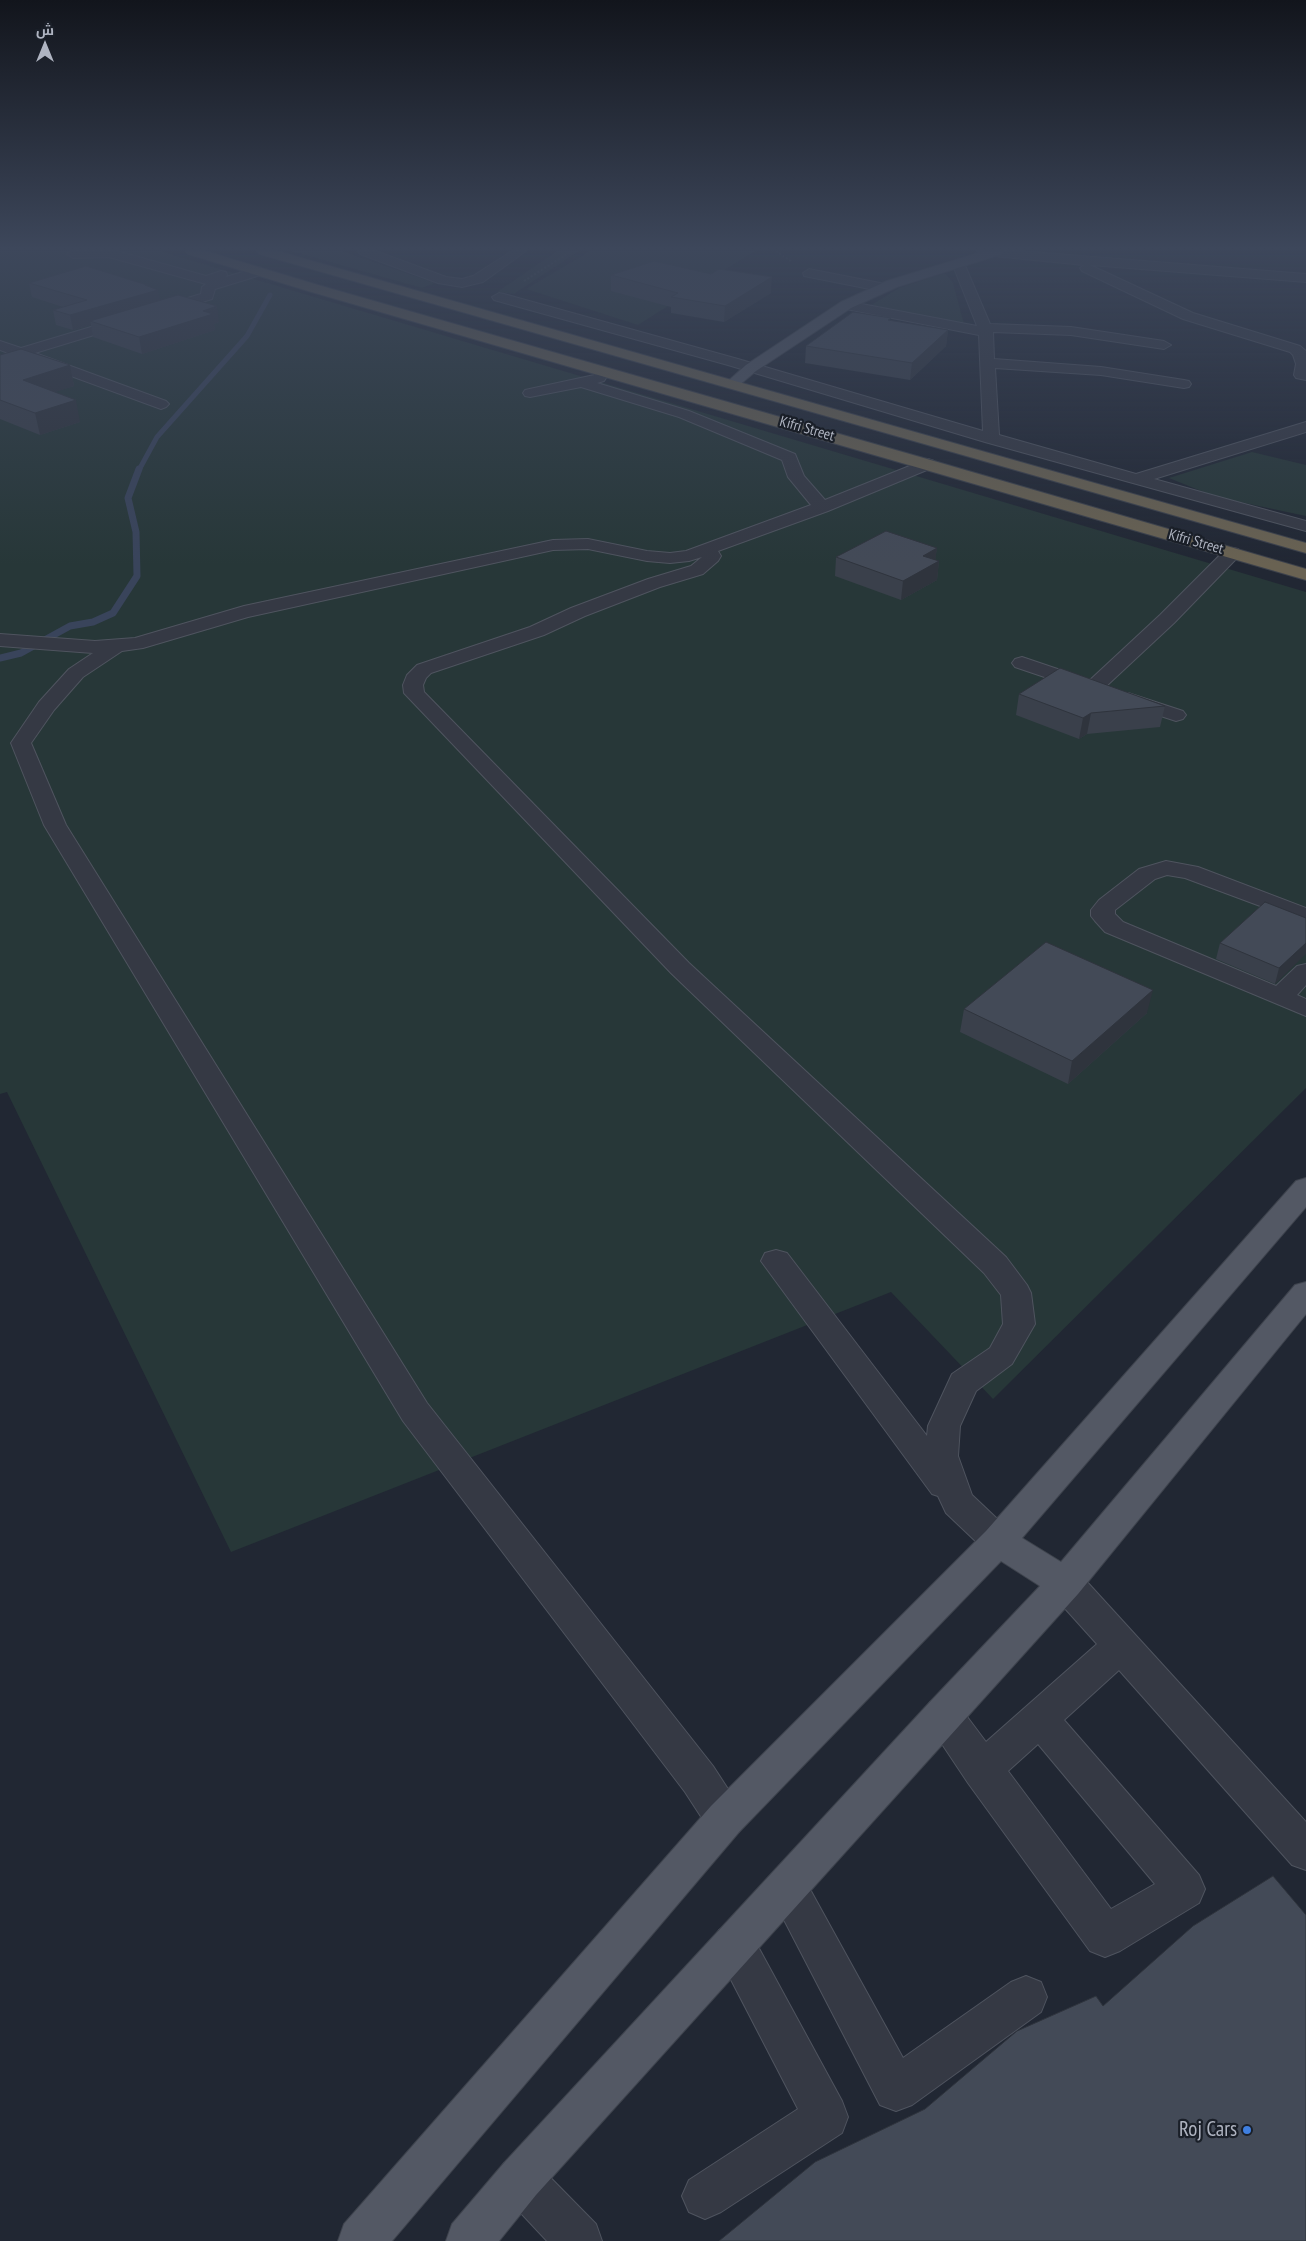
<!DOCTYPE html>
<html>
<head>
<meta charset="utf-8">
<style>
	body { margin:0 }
	#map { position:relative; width:1306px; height:2241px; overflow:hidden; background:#212733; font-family:"PT Sans Narrow",Cairo,sans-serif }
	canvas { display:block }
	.north { position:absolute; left:20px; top:20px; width:50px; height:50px; -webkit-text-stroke:4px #1a1f28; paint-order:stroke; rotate:0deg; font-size:14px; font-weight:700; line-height:20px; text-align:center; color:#afb4c1 }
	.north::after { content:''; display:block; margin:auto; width:18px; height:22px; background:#afb4c1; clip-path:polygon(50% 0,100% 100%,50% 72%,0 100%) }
</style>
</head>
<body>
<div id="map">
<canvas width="1306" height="2241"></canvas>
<div class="north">ش</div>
</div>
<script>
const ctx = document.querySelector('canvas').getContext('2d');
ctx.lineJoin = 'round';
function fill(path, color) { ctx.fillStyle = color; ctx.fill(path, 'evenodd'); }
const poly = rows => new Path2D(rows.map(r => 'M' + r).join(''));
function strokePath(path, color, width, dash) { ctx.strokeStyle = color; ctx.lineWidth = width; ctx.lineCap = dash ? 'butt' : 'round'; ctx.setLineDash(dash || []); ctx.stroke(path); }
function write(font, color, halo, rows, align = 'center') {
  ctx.font = font + ' "PT Sans Narrow",sans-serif'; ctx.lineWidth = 4.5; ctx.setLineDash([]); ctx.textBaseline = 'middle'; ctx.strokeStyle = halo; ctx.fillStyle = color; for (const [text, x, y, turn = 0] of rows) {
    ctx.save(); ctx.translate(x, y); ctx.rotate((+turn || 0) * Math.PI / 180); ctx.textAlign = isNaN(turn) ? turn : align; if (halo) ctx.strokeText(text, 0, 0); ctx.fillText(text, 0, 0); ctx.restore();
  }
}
const green = poly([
	[0,251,160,251,1306,592,1306,1088,993,1399,891,1292,231,1552,7,1092,0,1094],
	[291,251,342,251,435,283,422,288],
	[557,251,579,251,514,294,497,292],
	[590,251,755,251,638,325,526,289],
	[945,273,953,283,964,324,871,305,899,288],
	[1252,452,1306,465,1306,516,1216,497,1169,478]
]);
const streamFar1 = poly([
	[139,470,157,437,247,336,270,295]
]);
const stream = poly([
	[0,658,21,653,70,626,93,622,113,613,137,576,136,532,128,498,139,469]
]);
const path = poly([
	[776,251,792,262],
	[524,281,572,251]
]);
const minor = poly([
	[70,251,117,251,206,276,221,271,226,272,227,275,226,277,259,267,265,271,264,274,215,289,212,299,35,353,166,401,169,404,166,407,161,409,0,350,0,341,21,348,201,294,202,287,206,284,109,257,73,258,67,254,70,251],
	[358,251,376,251,446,277,462,279,473,276,512,251,526,251,483,282,462,287,438,283,360,254,358,251],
	[977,251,1020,251,1306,274,1306,282,1090,265,1193,313,1300,346,1306,351,1306,380,1296,378,1294,375,1296,364,1293,355,1290,352,1183,319,1082,271,1080,268,1084,265,983,255,977,251],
	[958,259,964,263,990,324,1071,327,1164,341,1171,345,1164,349,1071,335,993,332,994,359,1101,367,1184,380,1189,381,1191,384,1189,387,1184,388,1101,375,995,368,999,435,1136,474,1306,422,1306,432,1154,479,1306,521,1306,531,985,442,728,365,494,300,492,297,499,293,504,294,738,359,983,431,979,335,846,309,839,305,846,301,977,326,952,263,958,259],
	[809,269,885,284,892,288,885,292,804,276,803,273,809,269],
	[599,374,606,378,604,381,597,383,689,411,795,454,804,476,825,500,922,461,928,459,934,461,936,464,934,467,828,511,718,551,721,556,718,561,703,574,660,587,585,616,544,635,431,673,426,678,423,685,424,692,689,963,1006,1257,1027,1285,1031,1293,1035,1324,1012,1364,976,1391,960,1426,958,1456,972,1495,1010,1531,1015,1541,1010,1551,998,1555,986,1551,946,1513,938,1496,932,1494,761,1261,765,1253,776,1250,787,1253,927,1436,928,1426,952,1374,990,1348,1003,1324,1001,1295,984,1273,671,973,404,693,403,685,407,675,417,665,530,627,571,608,648,579,691,566,702,557,689,561,670,563,647,561,588,549,553,550,248,617,143,648,122,651,83,677,54,710,31,743,66,825,427,1403,713,1766,739,1806,745,1819,739,1832,725,1838,711,1832,685,1792,403,1421,44,825,11,743,39,702,69,669,93,653,0,646,0,634,95,641,135,638,244,606,553,540,588,539,647,551,670,553,686,551,811,505,788,477,782,460,679,417,581,387,530,397,525,396,523,393,525,390,599,374],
	[1232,548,1238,549,1241,553,1238,557,1174,623,1101,691,1094,693,1080,689,1015,667,1012,663,1015,659,1022,657,1090,680,1160,615,1226,549,1232,548],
	[1128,693,1183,711,1186,715,1183,719,1176,721,1121,703,1118,699,1121,695,1128,693],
	[1166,861,1198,867,1306,908,1306,923,1185,878,1167,875,1155,879,1115,910,1115,914,1123,922,1276,986,1297,966,1306,964,1306,985,1297,995,1306,999,1306,1016,1105,932,1095,921,1091,916,1091,910,1099,900,1139,869,1166,861],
	[1065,1568,1078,1572,1306,1822,1306,1870,1292,1865,1119,1670,1064,1720,1199,1875,1205,1889,1199,1903,1120,1951,1105,1957,1090,1951,968,1783,930,1726,924,1714,930,1702,943,1697,956,1702,986,1742,1097,1644,1052,1594,1047,1583,1052,1572,1065,1568],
	[1038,1744,1155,1884,1111,1909,1008,1771,1038,1744],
	[787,1867,801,1873,903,2058,1011,1982,1026,1976,1041,1982,1047,1997,1041,2012,912,2105,896,2111,880,2105,767,1887,773,1873,787,1867],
	[734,1924,749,1930,842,2101,848,2117,842,2133,721,2212,705,2219,689,2212,682,2196,689,2180,798,2109,713,1945,719,1930,734,1924],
	[520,2156,536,2163,596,2224,602,2241,547,2241,504,2195,497,2179,504,2163,520,2156]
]);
const major = poly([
	[985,251,1004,251,1002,254,897,287,851,308,756,371,737,387,727,387,725,384,746,365,841,302,887,281,985,251],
	[1306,1178,1306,1207,1022,1538,1061,1562,1295,1285,1306,1282,1306,1314,1078,1594,536,2195,499,2241,446,2241,452,2224,504,2163,930,1702,1040,1586,1001,1561,739,1832,392,2241,338,2241,344,2224,711,1806,986,1531,1296,1181,1306,1178]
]);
const highway = poly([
	[186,251,205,251,318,285,934,461,1306,569,1306,580,308,291,188,254,186,251],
	[257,251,277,251,1306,543,1306,553,259,254,257,251]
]);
const wall = poly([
	[611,275,771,293,724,322,671,313,671,307,611,291],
	[29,283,147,285,147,286,160,300,219,322,214,324,215,330,142,354,93,337,91,325,73,330,56,325,53,310,63,307,32,297],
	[891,321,948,330,946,346,910,380,805,363,806,346],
	[0,355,70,365,74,386,54,392,80,422,40,435,0,419],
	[937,548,935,560,939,561,937,580,901,600,835,576,836,557],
	[1019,694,1165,706,1160,727,1087,734,1079,739,1016,715],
	[1306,918,1275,984,1216,959,1220,943],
	[964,1009,1147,1013,1068,1084,960,1032]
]);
const shadedWall = poly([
	[772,277,771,293,724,322,725,306],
	[147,285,148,292,158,290,161,304,90,321,91,325,73,330,70,315],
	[217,306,219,322,214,324,215,330,142,354,139,337,203,311],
	[948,330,946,346,910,380,912,363],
	[70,365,74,386,28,401,23,380],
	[76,400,80,422,40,435,35,413],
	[937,548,935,563,939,561,937,580,901,600,903,581,923,556],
	[1091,713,1087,734,1079,739,1083,718],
	[1306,943,1306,954,1275,984,1279,968],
	[1153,990,1147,1013,1068,1084,1072,1061]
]);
const building = poly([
	[654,261,711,274,719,269,772,277,725,306,671,297,678,293,611,275,654,261],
	[86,266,147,285,145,285,158,290,70,315,53,310,87,300,29,283,86,266],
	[178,295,217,306,203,311,213,314,139,337,90,321,178,295],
	[853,312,891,318,888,320,948,330,912,363,806,346,853,312],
	[21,349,70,365,23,380,76,400,35,413,0,400,0,355,21,349],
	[886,531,937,548,923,556,939,561,903,581,836,557,886,531],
	[1060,668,1165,706,1091,713,1083,718,1019,694,1060,668],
	[1265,902,1306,918,1306,943,1279,968,1220,943,1265,902],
	[1046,942,1153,990,1072,1061,964,1009,1046,942],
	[1273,1876,1306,1915,1306,2241,719,2241,815,2162,925,2109,1017,2031,1096,1996,1103,2006,1193,1926,1273,1876]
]);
const markers = [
	[1247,2130,5,"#3f7fe0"]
];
const farStreetnames = [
	["Kifri Street",807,429,16],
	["Kifri Street",1196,542,16]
];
const nearPoinames = [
	["Roj Cars",1237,2130]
];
fill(green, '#273738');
strokePath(streamFar1, '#39445b', 5);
strokePath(stream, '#39445b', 7);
strokePath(minor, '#4f545f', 2);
strokePath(major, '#3e434d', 2);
strokePath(highway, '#3c414b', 2);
strokePath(path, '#455256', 2, [2, 2]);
fill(minor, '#353944');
fill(major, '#535864');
fill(highway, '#696252');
fill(wall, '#3a404b');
fill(shadedWall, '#2f343d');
fill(building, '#434a57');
strokePath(building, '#2f343d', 1);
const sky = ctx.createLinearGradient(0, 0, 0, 565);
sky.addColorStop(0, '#12151c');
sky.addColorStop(0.44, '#3d475b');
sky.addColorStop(1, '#3d475b00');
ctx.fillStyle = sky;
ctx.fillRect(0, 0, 1306, 565);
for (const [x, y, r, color] of markers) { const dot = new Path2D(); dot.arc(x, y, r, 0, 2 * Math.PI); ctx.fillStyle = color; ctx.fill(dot); strokePath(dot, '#1a1f28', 2); }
write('15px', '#afb4c1', '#1a1f28', farStreetnames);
write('21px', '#afb4c1', '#1a1f28', nearPoinames, 'right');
</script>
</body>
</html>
